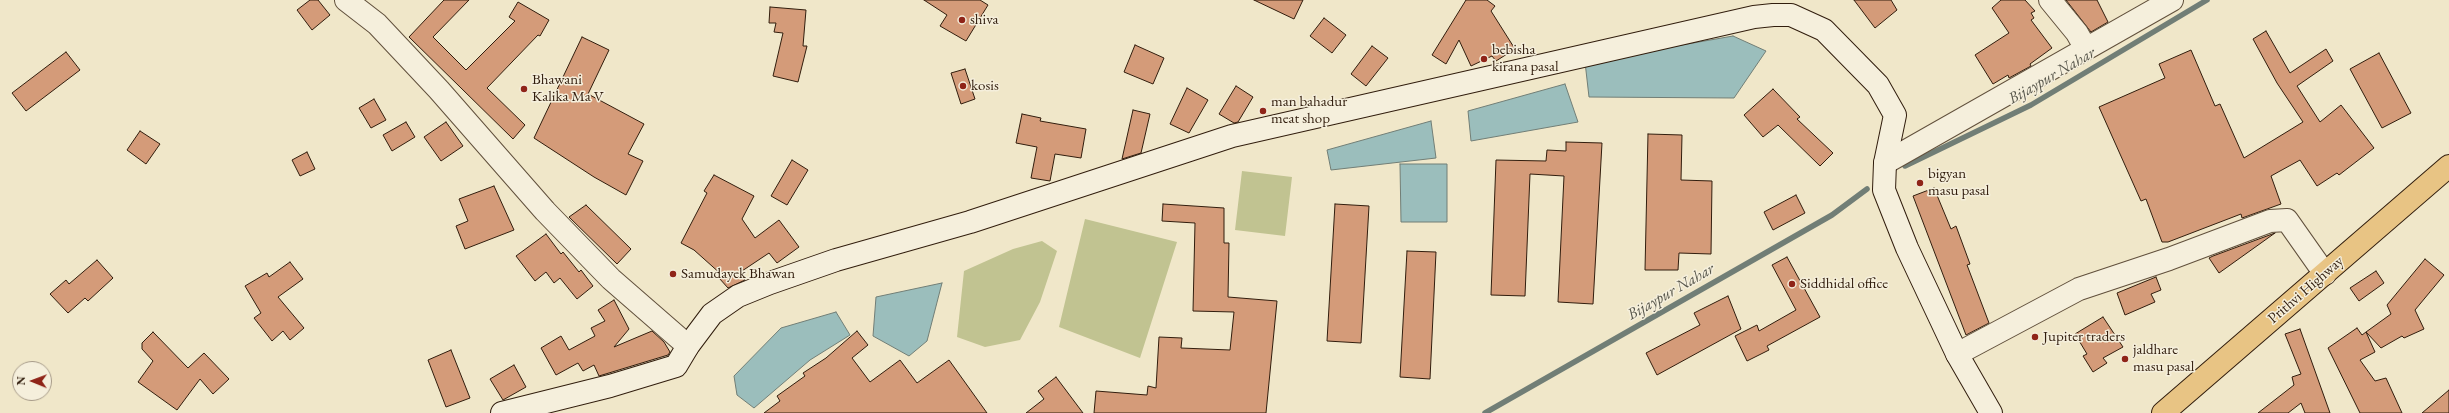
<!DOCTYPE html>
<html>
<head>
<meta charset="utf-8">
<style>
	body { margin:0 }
	#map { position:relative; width:2449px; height:413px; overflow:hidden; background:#f0e7c9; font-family:"EB Garamond",serif }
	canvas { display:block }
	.north { position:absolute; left:12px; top:361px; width:40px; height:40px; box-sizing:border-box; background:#f5efdc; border:1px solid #a79b89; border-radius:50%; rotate:271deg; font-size:11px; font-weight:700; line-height:16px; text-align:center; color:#311d0d }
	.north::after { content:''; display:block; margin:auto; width:14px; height:18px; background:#8f2418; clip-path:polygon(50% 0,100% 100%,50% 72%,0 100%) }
</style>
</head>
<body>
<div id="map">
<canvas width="2449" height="413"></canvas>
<div class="north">N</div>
</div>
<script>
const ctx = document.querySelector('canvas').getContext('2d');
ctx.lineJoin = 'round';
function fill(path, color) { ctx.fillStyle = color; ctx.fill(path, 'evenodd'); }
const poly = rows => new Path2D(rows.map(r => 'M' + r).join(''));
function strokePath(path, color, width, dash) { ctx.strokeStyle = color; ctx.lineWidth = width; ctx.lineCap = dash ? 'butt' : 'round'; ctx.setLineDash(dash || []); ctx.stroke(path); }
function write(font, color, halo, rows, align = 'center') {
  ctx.font = font + ' "EB Garamond",serif'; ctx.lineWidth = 3; ctx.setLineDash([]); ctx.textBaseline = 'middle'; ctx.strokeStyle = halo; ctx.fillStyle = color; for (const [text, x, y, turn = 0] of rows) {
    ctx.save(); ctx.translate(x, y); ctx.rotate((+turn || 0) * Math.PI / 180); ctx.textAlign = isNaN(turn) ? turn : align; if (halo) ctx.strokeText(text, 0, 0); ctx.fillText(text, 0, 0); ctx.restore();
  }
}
const green = poly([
	[1242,171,1292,177,1285,236,1235,230],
	[1085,219,1177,242,1140,358,1059,327],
	[1042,241,1057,251,1040,302,1020,340,985,347,957,337,964,271,1013,249]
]);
const water = poly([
	[1733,36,1766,51,1734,98,1589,97,1585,62,1733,36],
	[1565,84,1578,122,1471,141,1468,111,1565,84],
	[1431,121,1436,158,1331,170,1327,150,1431,121],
	[1400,164,1447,164,1447,222,1401,222,1400,164],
	[942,283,927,341,909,356,873,336,876,297,942,283],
	[836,312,850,335,810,360,754,408,737,395,734,376,781,328,836,312]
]);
const stream = poly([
	[1905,166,2031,105,2207,0],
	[1485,413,1832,215,1867,189]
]);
const building = poly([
	[310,0,318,0,330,15,312,30,297,10,310,0],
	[444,0,469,0,433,37,466,70,515,21,509,17,518,2,549,20,540,36,538,35,487,88,525,125,513,139,409,37,444,0],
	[924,0,980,0,988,5,966,41,940,26,947,15,924,0],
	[1254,0,1303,0,1294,19,1254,0],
	[1466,0,1487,0,1495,6,1491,11,1515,49,1496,61,1492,56,1471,66,1459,40,1446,64,1432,55,1466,0],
	[1854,0,1891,0,1897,10,1875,28,1854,0],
	[2001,0,2025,0,2035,11,2031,13,2034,18,2031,20,2052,48,2030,64,2031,66,2009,78,2008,75,1993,84,1975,55,2009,33,1992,8,2001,0],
	[2066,0,2097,0,2108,22,2091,32,2066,0],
	[770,7,806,10,803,46,807,46,798,82,773,76,783,33,774,32,776,23,769,23,770,7],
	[1324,18,1346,35,1332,53,1310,36,1324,18],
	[2266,31,2290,73,2326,49,2333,61,2297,86,2320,122,2341,105,2374,148,2339,175,2337,173,2317,186,2300,160,2271,176,2281,204,2242,218,2241,214,2168,242,2162,242,2146,199,2141,201,2099,107,2165,78,2159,64,2191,50,2215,106,2220,104,2244,158,2303,122,2277,83,2253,39,2266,31],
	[582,37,609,50,588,94,644,124,628,154,643,161,626,195,594,177,534,138,582,37],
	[1135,45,1164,58,1153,84,1124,72,1135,45],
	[1372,46,1388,58,1366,86,1351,74,1372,46],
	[66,52,80,70,26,111,12,93,66,52],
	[2379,53,2411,113,2382,128,2350,69,2379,53],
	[965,69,975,99,961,104,951,73,965,69],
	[1236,86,1253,97,1238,122,1234,123,1219,114,1236,86],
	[1187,88,1208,100,1189,133,1170,124,1187,88],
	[1773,89,1800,117,1797,119,1833,153,1820,166,1778,125,1763,137,1744,115,1773,89],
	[374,99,386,120,371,128,359,108,374,99],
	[1133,110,1150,114,1141,153,1122,159,1133,110],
	[1022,114,1041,118,1040,121,1086,129,1081,158,1055,154,1050,181,1031,178,1037,147,1016,143,1022,114],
	[406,122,415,137,392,151,383,135,406,122],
	[446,122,463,146,441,161,424,137,446,122],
	[140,131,160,144,146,164,127,150,140,131],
	[1648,134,1682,135,1681,180,1712,181,1711,254,1679,253,1678,270,1645,270,1648,134],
	[1566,142,1602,143,1593,304,1558,302,1564,176,1530,174,1525,296,1491,295,1496,160,1546,161,1547,150,1566,151,1566,142],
	[307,152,315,169,300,176,292,160,307,152],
	[792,160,808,170,787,205,771,196,792,160],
	[714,175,754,196,742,219,755,238,779,220,799,247,777,263,769,253,739,273,745,280,728,288,719,278,722,275,694,250,681,243,707,193,704,191,714,175],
	[494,186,514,230,465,249,456,226,468,221,459,199,494,186],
	[1934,188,1951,229,1956,226,1970,264,1967,265,1989,323,1966,335,1913,196,1934,188],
	[1796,195,1805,213,1773,230,1764,212,1796,195],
	[1163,204,1224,208,1224,243,1229,243,1228,297,1277,301,1266,413,1094,413,1096,391,1147,395,1148,386,1156,388,1159,337,1182,338,1181,348,1230,350,1234,312,1193,311,1195,223,1162,221,1163,204],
	[1335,204,1369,206,1361,343,1327,341,1335,204],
	[586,205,631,249,617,264,569,217,586,205],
	[2275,233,2219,273,2209,258,2213,256,2275,233],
	[546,234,561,254,563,252,579,272,581,270,593,286,577,299,560,278,554,283,546,272,535,281,516,256,546,234],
	[1407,251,1436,252,1430,379,1400,377,1407,251],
	[1787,257,1820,317,1767,346,1769,350,1747,361,1735,336,1757,325,1759,331,1796,310,1772,265,1787,257],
	[2425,259,2444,275,2415,310,2424,329,2404,338,2402,336,2381,348,2366,332,2391,314,2387,305,2425,259],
	[97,260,113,278,88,301,85,298,68,313,50,294,66,280,69,284,97,260],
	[290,262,303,279,278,297,304,328,290,340,283,331,272,341,254,318,261,313,245,286,267,273,269,277,290,262],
	[2376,271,2384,283,2359,301,2350,288,2376,271],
	[2156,277,2161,290,2151,294,2155,302,2125,315,2117,293,2156,277],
	[1728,296,1741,329,1657,375,1646,353,1700,325,1694,313,1728,296],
	[614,300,629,329,614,347,652,331,664,342,670,352,668,355,599,376,594,365,583,371,578,363,556,375,541,348,561,336,569,350,595,336,591,328,605,321,598,310,614,300],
	[2103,317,2123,347,2103,358,2107,363,2093,372,2083,356,2087,354,2075,334,2103,317],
	[2357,328,2362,335,2366,332,2375,352,2360,360,2375,381,2386,378,2402,413,2360,413,2328,348,2357,328],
	[2300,329,2330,413,2305,413,2301,403,2288,413,2258,413,2294,385,2292,377,2301,374,2285,334,2300,329],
	[857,331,868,345,852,358,870,382,900,360,917,383,949,360,987,413,764,413,780,401,777,396,805,376,803,373,826,358,857,331],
	[153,332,188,368,204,353,229,379,213,394,200,379,177,410,138,382,153,361,142,349,142,343,153,332],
	[451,350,470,398,446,407,428,360,451,350],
	[514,365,526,387,503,400,490,379,514,365],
	[1056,377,1083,413,1026,413,1044,399,1038,391,1056,377],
	[2449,390,2449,413,2422,413,2449,390]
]);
const minor = poly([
	[346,0,377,24,439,90,545,211,611,279,688,346],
	[2050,0,2077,33,2086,49],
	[1885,163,2172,0],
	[1957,354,2079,289,2169,259,2270,221,2287,220,2325,274]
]);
const secondary = poly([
	[502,413,610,386,676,366,688,346,712,314,738,296,770,283,836,260,970,222,1232,136,1754,17,1773,15,1791,15,1824,30,1878,85,1895,115,1885,163,1884,190,1907,248,1957,354,1991,413]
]);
const trunk = poly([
	[2163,413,2449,166]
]);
const markers = [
	[962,20,4,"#8f2418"],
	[1484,59,4,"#8f2418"],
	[963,86,4,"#8f2418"],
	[524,89,4,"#8f2418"],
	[1263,111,4,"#8f2418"],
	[1920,183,4,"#8f2418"],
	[673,274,4,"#8f2418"],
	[1792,284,4,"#8f2418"],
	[2035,337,4,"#8f2418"],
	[2125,359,4,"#8f2418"]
];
const poiNames = [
	["shiva",970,20],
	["bebisha",1492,50],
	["kirana pasal",1492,67],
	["Bhawani",532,80],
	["Kalika Ma V",532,97],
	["kosis",971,86],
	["man bahadur",1271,102],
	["meat shop",1271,119],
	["bigyan",1928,174],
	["masu pasal",1928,191],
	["Samudayek Bhawan",681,274],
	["Siddhidal office",1800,284],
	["Jupiter traders",2043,337],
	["jaldhare",2133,350],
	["masu pasal",2133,367]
];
const streetNames = [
	["Prithvi Highway",2306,290,-41]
];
const waterNames = [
	["Bijaypur Nahar",2052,76,-30],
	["Bijaypur Nahar",1671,292,-30]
];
fill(green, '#c1c391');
fill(water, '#9bbebc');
strokePath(water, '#717e76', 1);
strokePath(stream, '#717e76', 5.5);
fill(building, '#d49b79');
strokePath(building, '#311d0d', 1);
strokePath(minor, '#61503c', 24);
strokePath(secondary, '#311d0d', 24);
strokePath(trunk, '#311d0d', 24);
strokePath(minor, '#f5efdc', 22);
strokePath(secondary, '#f5efdc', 22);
strokePath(trunk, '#e8c484', 22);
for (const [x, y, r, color] of markers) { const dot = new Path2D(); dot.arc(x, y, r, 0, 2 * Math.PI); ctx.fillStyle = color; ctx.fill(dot); strokePath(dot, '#f5efdc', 1.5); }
write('15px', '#311d0d', '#f5efdc', poiNames, 'left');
write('15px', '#311d0d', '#f5efdc', streetNames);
write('italic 16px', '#56554a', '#f5efdc', waterNames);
</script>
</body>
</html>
